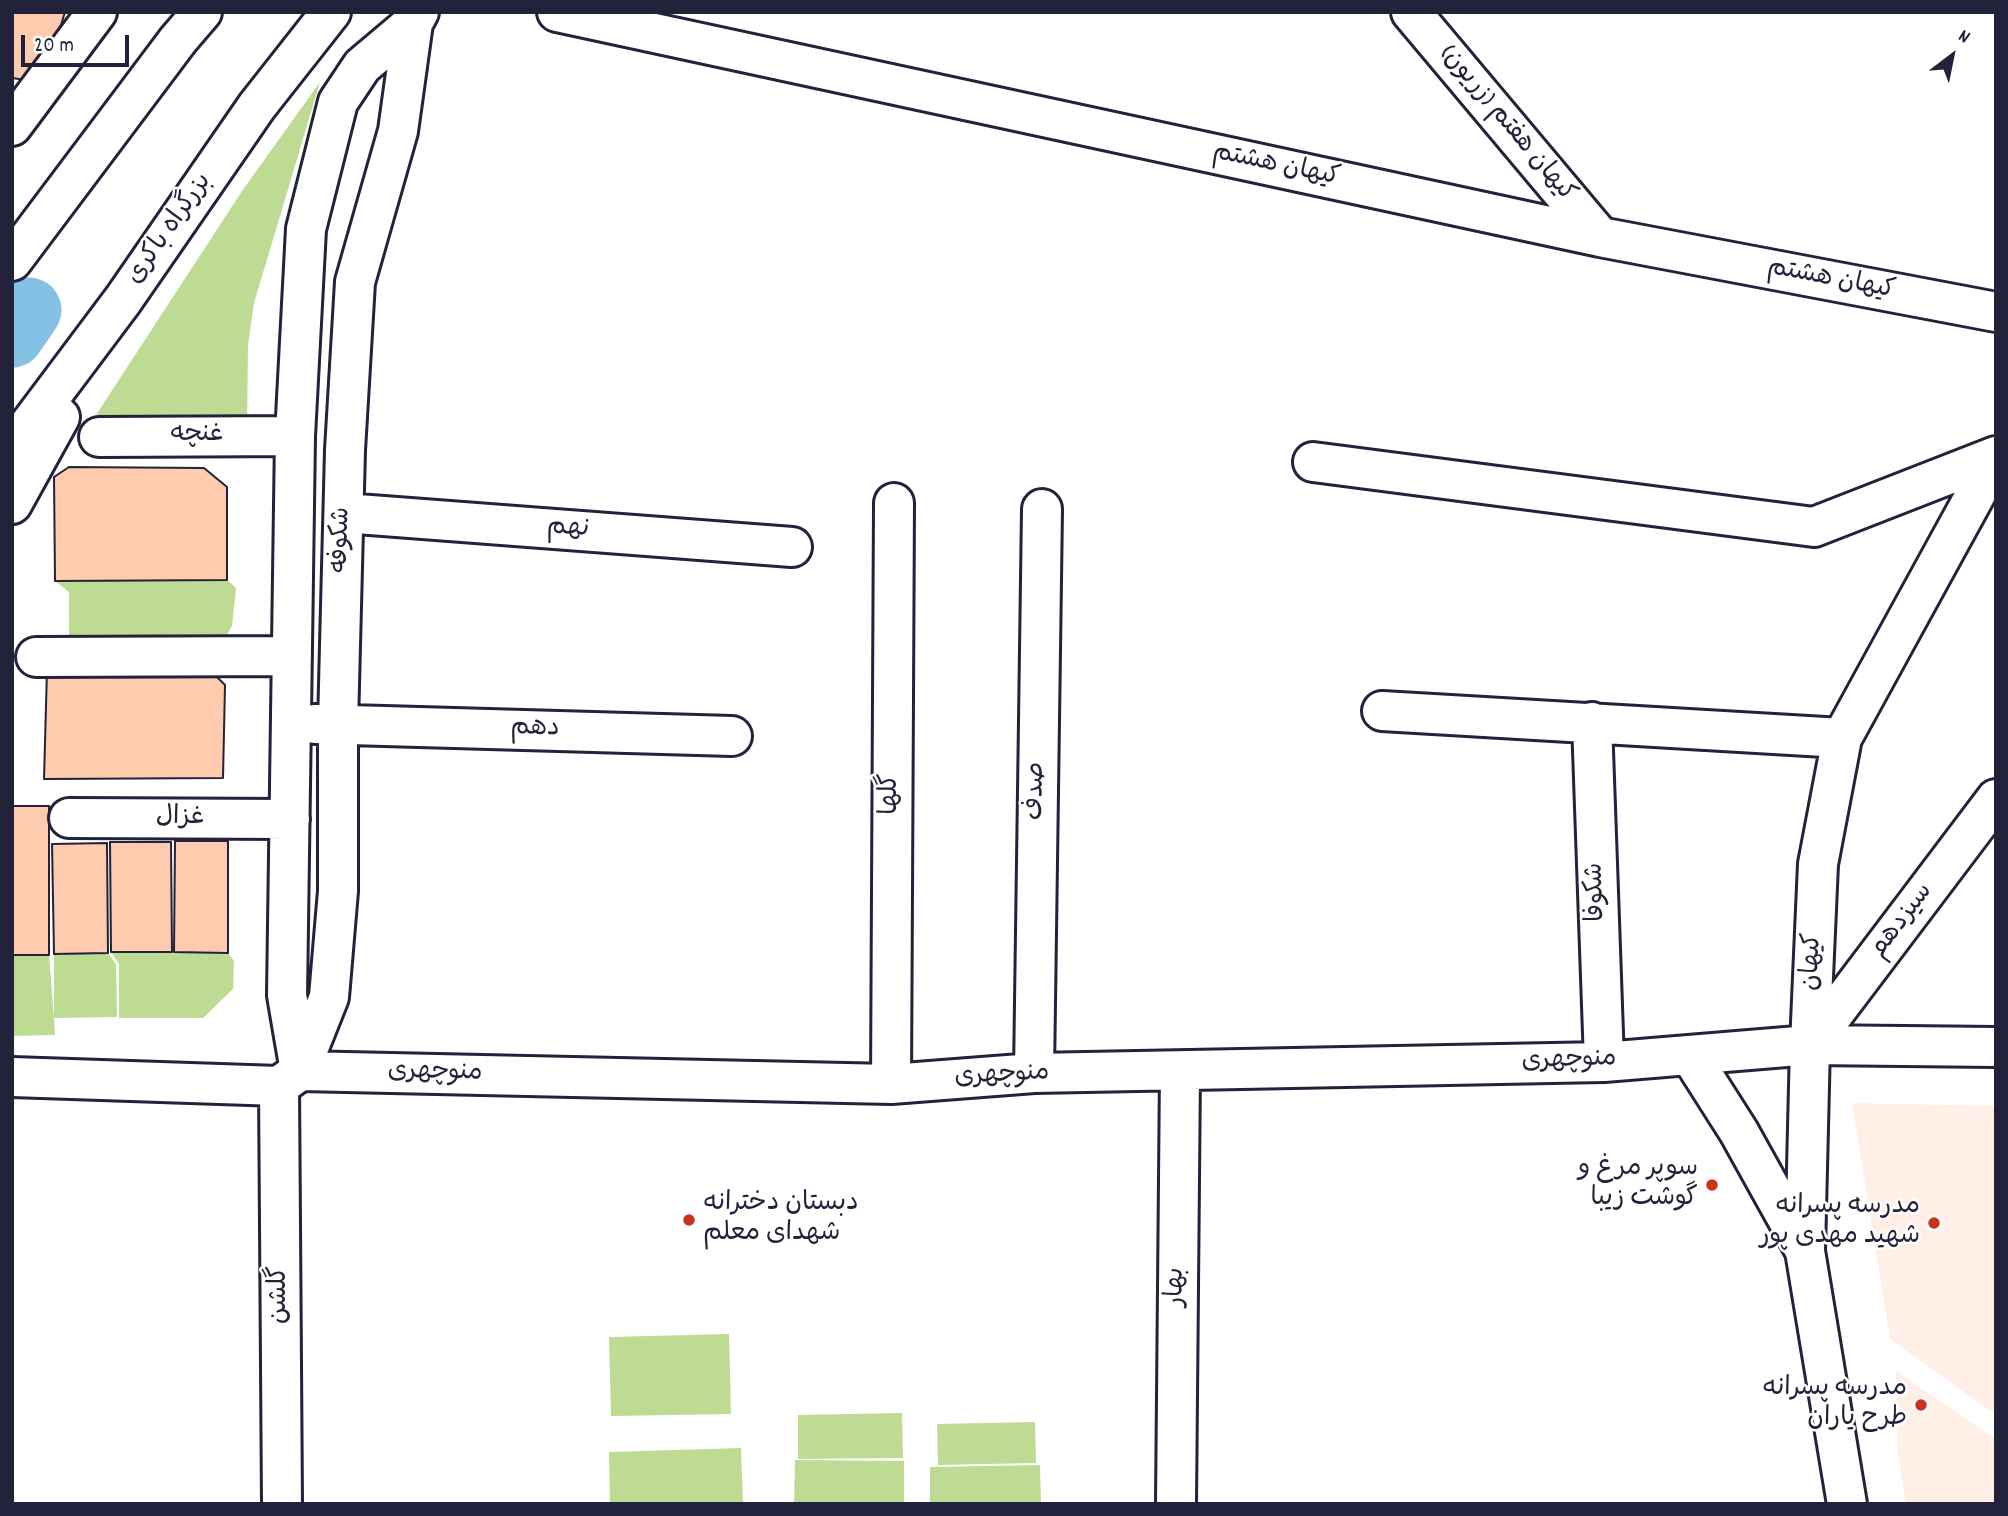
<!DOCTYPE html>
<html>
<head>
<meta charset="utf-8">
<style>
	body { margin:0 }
	#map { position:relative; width:2008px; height:1516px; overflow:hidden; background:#fff; font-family:Dekko,sans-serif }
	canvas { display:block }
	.frame { position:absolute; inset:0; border:14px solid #22223b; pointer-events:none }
	.north { position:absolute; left:1917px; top:21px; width:70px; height:70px; -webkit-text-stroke:5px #fff; paint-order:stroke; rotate:32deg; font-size:19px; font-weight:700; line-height:28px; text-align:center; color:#22223b }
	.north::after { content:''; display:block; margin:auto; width:24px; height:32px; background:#22223b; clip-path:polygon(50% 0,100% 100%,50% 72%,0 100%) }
	.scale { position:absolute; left:21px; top:35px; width:108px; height:32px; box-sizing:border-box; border:4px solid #22223b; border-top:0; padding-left:9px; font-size:21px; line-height:24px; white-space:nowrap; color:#22223b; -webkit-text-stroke:5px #fff; paint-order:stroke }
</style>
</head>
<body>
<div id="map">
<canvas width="2008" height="1516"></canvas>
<div class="frame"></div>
<div class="north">N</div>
<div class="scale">20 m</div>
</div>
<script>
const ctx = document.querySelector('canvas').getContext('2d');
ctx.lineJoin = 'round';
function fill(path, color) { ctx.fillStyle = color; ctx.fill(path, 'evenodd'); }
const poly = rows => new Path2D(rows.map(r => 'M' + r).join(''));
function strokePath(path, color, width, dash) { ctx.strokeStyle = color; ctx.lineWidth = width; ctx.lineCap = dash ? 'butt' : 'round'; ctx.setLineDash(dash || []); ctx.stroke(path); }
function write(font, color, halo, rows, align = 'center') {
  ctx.font = font + ' Dekko,"Playpen Sans Arabic",sans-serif'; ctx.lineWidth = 5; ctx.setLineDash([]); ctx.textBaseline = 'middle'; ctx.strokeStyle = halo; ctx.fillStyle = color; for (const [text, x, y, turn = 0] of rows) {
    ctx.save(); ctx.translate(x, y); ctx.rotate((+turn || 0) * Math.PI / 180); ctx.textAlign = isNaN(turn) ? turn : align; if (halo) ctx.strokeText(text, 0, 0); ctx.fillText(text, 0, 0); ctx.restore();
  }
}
const built = poly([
	[1852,1103,1996,1106,1996,1415,1890,1339],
	[1896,1371,1996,1439,1996,1504,1906,1504,1897,1448]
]);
const green = poly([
	[320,82,254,303,248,345,247,430,94,418,242,191],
	[227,580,236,588,232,626,226,636,217,641,69,644,69,592,55,581],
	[111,952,228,953,234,961,233,989,203,1018,119,1018,119,964],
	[108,953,116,964,117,1017,54,1018,55,1035,12,1036,12,955,49,955,54,1018,54,954],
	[729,1334,731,1414,611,1416,609,1337],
	[902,1413,903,1458,798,1459,798,1415],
	[1035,1422,1036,1463,938,1465,937,1424],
	[741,1448,743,1504,610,1504,609,1452],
	[795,1460,904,1461,904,1504,794,1504],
	[1040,1465,1041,1504,930,1504,930,1467]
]);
const river = poly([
	[12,335,29,310]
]);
const building = poly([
	[12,12,65,12,61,25,26,80,12,78,12,12],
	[69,467,204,468,227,487,227,580,55,581,54,477,69,467],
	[208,668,225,685,223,778,44,779,47,669,208,668],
	[12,806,49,806,49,955,12,955,12,806],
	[175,841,228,841,228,953,174,952,175,841],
	[110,842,171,842,172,952,111,952,110,842],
	[107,843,108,953,54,954,52,844,107,843]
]);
const minor = poly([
	[557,12,1600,237,1996,312],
	[1411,12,1600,237],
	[12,126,97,12],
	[99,437,295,436],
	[1313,462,1814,527,1996,456],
	[344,513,792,547],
	[36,657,292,656],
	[1382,711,1842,738],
	[1592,722,1604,1062],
	[315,724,732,736],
	[69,818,290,819],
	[1810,1045,1996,799],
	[1690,1055,1739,1132,1804,1249],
	[300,1070,329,997,338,891,338,724,345,450,355,282,398,131,413,23,419,12],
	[300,1071,287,995,295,436,306,229,338,102,362,66,413,23],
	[1034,1073,1042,509],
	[12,1077,279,1086,300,1071,891,1084,1034,1073,1604,1062,1810,1045,1996,1047],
	[891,1084,894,503],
	[279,1086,282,1504],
	[1176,1504,1180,1071],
	[1847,1504,1805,1251,1810,1045,1818,864,1842,738,1996,457]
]);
const highway = poly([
	[12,261,178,40,202,12],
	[12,448,123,300,257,106,331,12],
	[12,504,60,417]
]);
const markers = [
	[1712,1185,7,"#c8321e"],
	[689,1220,7,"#c8321e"],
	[1934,1223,7,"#c8321e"],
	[1921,1405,7,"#c8321e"]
];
const streetNames = [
	["کیهان هفتم (زریون)",1506,125,50],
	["کیهان هشتم",1276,167,12],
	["بزرگراه باکری",171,230,-55],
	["کیهان هشتم",1831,281,11],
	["غنچه",197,436],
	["نهم",568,530,4],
	["شکوفه",343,540,-88],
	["دهم",535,730,2],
	["صدف",1038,791,-89],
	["گلها",892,794,-90],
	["غزال",180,819],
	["شکوفا",1598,892,-92],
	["سیزدهم",1903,922,-53],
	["کیهان",1814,962,-87],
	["منوچهری",1569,1062,-2],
	["منوچهری",435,1074,1],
	["منوچهری",1002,1077,-3],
	["بهار",1178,1287,-89],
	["گلشن",281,1295,-90]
];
const poiNames = [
	["سوپر مرغ و",1698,1170],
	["گوشت زیبا",1698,1200],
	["دبستان دخترانه",703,1205,"left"],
	["شهدای معلم",703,1235,"left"],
	["مدرسه پسرانه",1920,1208],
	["شهید مهدی پور",1920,1238],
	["مدرسه پسرانه",1907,1390],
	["طرح یاران",1907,1420]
];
fill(built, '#ffefe7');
fill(green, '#bddb93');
strokePath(river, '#84c1e4', 65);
fill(building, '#fecbae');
strokePath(building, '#22223b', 2);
strokePath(minor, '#22223b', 44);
strokePath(highway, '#22223b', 44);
strokePath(minor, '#fff', 38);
strokePath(highway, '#fff', 38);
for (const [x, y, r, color] of markers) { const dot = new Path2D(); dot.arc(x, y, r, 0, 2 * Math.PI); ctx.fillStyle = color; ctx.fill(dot); strokePath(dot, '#fff', 2.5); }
write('26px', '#22223b', '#fff', streetNames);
write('26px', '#22223b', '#fff', poiNames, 'right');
</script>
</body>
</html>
